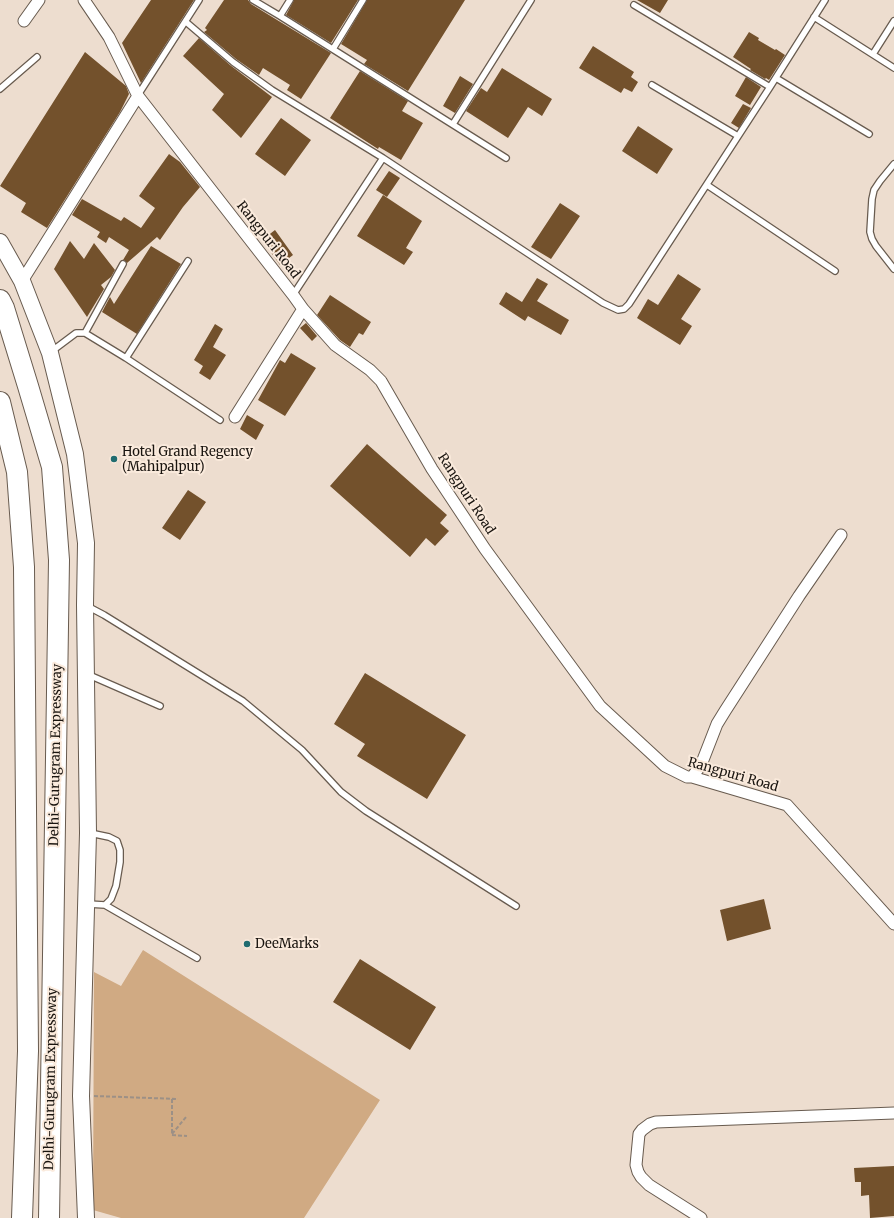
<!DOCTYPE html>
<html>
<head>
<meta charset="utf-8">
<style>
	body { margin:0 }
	canvas { display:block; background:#edddcf }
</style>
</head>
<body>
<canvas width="894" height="1218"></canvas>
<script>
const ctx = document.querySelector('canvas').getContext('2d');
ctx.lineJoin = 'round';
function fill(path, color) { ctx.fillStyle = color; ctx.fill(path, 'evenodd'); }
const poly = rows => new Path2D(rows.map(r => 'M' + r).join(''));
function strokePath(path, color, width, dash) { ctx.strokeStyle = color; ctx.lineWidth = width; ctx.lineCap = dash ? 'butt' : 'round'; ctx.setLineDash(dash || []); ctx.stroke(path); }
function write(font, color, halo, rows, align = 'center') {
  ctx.font = font + ' Merriweather,serif'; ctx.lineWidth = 4; ctx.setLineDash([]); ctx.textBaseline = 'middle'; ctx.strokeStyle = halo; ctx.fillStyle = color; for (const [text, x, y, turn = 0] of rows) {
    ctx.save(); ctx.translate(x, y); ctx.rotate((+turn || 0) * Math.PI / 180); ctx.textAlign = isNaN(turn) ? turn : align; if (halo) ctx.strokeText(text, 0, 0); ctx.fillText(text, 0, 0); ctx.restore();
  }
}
const green = poly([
	[143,950,380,1100,304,1218,121,1218,93,1210,94,972,121,986]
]);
const building = poly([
	[151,0,194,0,141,83,122,43],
	[224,0,248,0,251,4,331,53,301,99,287,90,290,85,263,68,259,75,236,59,204,32,207,30,205,28],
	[294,0,358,0,331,43,286,15],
	[367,0,465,0,408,91,364,64,367,60,341,44],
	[637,0,668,0,660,13],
	[749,32,759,38,758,40,775,50,776,49,785,55,769,80,766,78,765,79,750,70,751,69,733,57],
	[199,38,230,65,272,97,241,138,212,110,224,94,183,56],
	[593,46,634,72,631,77,638,82,632,92,624,88,621,93,579,68],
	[85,52,126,86,129,94,120,112,47,228,21,212,26,203,0,186],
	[502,68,552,99,542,116,528,107,508,138,466,111,481,88,487,92],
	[360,71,408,101,402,111,423,123,401,160,379,147,378,149,330,118],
	[460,76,473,84,455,113,443,106],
	[746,77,761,87,750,105,735,96],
	[743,104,751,108,739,128,731,123],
	[281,118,311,140,285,176,255,154],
	[638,126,673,149,657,174,622,151],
	[169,154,180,162,200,187,183,207,160,240,157,237,127,263,125,261,123,260,129,250,109,237,106,243,97,237,100,232,72,215,82,199,121,221,124,217,141,228,155,208,139,196],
	[389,171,400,178,387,197,376,190],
	[383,195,422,221,406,248,413,252,404,265,357,236],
	[560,203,580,216,551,259,531,247],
	[275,230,293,255,280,265,262,240],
	[70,241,84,259,94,243,115,270,111,277,101,285,104,289,87,317,54,269],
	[151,246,181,264,137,334,102,312,110,297,114,304],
	[678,274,701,289,681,319,692,326,680,345,637,318,648,299,658,305],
	[537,278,548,284,537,301,569,320,561,335,528,316,525,321,499,304,506,292,522,302],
	[330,295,371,322,363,335,359,333,350,347,340,340,317,315],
	[306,323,317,336,312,341,300,328],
	[215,324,223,329,213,347,226,355,210,380,199,373,203,366,194,360],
	[291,353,316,368,285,416,258,400,280,360,285,363],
	[247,415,264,425,256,440,240,429],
	[367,444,447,515,440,523,449,531,435,546,426,538,410,557,330,486],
	[188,490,206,502,180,540,162,528],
	[365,673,466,735,427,799,357,756,365,744,334,724],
	[764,899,771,929,727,941,720,910],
	[360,959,436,1007,410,1050,333,1002],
	[894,1166,894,1216,870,1218,869,1195,861,1196,861,1182,855,1182,854,1168]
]);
const path = poly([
	[94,1096,178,1099],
	[172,1099,172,1135,187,1136],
	[172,1134,186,1117]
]);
const service = poly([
	[253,0,280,16,506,158],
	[634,5,770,87],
	[280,16,290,0],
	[814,17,894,68],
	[186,22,233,62,272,90,383,158,603,303,618,310,624,309,629,304,770,87,825,0],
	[333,49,363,0],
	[873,54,894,21],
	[776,78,869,134],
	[652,85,738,136],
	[0,89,37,57],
	[138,95,199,0],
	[453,124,531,0],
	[894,164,880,181,874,190,872,199,870,232,872,239,876,246,894,269],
	[707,185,835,271],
	[293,295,383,158],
	[85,333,123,264],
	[52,351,76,333,85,333,126,358,220,420],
	[126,358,188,261],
	[87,606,104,615,243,701,302,750,341,792,366,811,516,906],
	[89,675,160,706],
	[88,904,105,905,111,899,116,886,120,862,120,850,117,841,109,837,90,833],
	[105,905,197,958]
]);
const minor = poly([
	[84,0,109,37,138,96,293,295,303,309,335,345,370,370,381,381,432,469,485,549,600,706,665,766,687,777,692,777,787,805,894,924],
	[24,21,39,0],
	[22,281,138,96],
	[235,417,303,309],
	[692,777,701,765,717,724,725,711,799,596,841,535],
	[701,1218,649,1185,641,1177,638,1172,636,1165,639,1134,642,1130,650,1124,656,1122,894,1113]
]);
const secondary = poly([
	[0,242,22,281,50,353,75,454,86,543,85,605,88,833,81,1096,86,1218]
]);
const motorway = poly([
	[0,300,4,308,28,386,52,467,59,560,49,1218],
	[0,402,17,472,24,567,28,1051,22,1218]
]);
const markers = [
	[114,459,4,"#206c70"],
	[247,944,4,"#206c70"]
];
const streetNames = [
	["Rangpuri Road",268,240,52],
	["Rangpuri Road",466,494,57],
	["Delhi-Gurugram Expressway",56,755,-89],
	["Rangpuri Road",733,775,16],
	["Delhi-Gurugram Expressway",51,1079,-89]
];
const poiNames = [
	["Hotel Grand Regency",122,452],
	["(Mahipalpur)",122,467],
	["DeeMarks",255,944]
];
fill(green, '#d0aa83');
fill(building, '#73512c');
strokePath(service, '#685b4f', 8);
strokePath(minor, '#685b4f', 13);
strokePath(secondary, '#685b4f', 18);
strokePath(motorway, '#685b4f', 22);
strokePath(path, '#9c9086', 2, [4, 2]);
strokePath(service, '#fff', 5.5);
strokePath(minor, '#fff', 11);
strokePath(secondary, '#fff', 16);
strokePath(motorway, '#fff', 20);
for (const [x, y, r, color] of markers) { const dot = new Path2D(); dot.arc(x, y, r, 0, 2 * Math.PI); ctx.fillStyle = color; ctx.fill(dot); strokePath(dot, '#faeadc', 1.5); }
write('13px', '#19140f', '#faeadc', streetNames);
write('13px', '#19140f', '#faeadc', poiNames, 'left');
</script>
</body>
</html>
